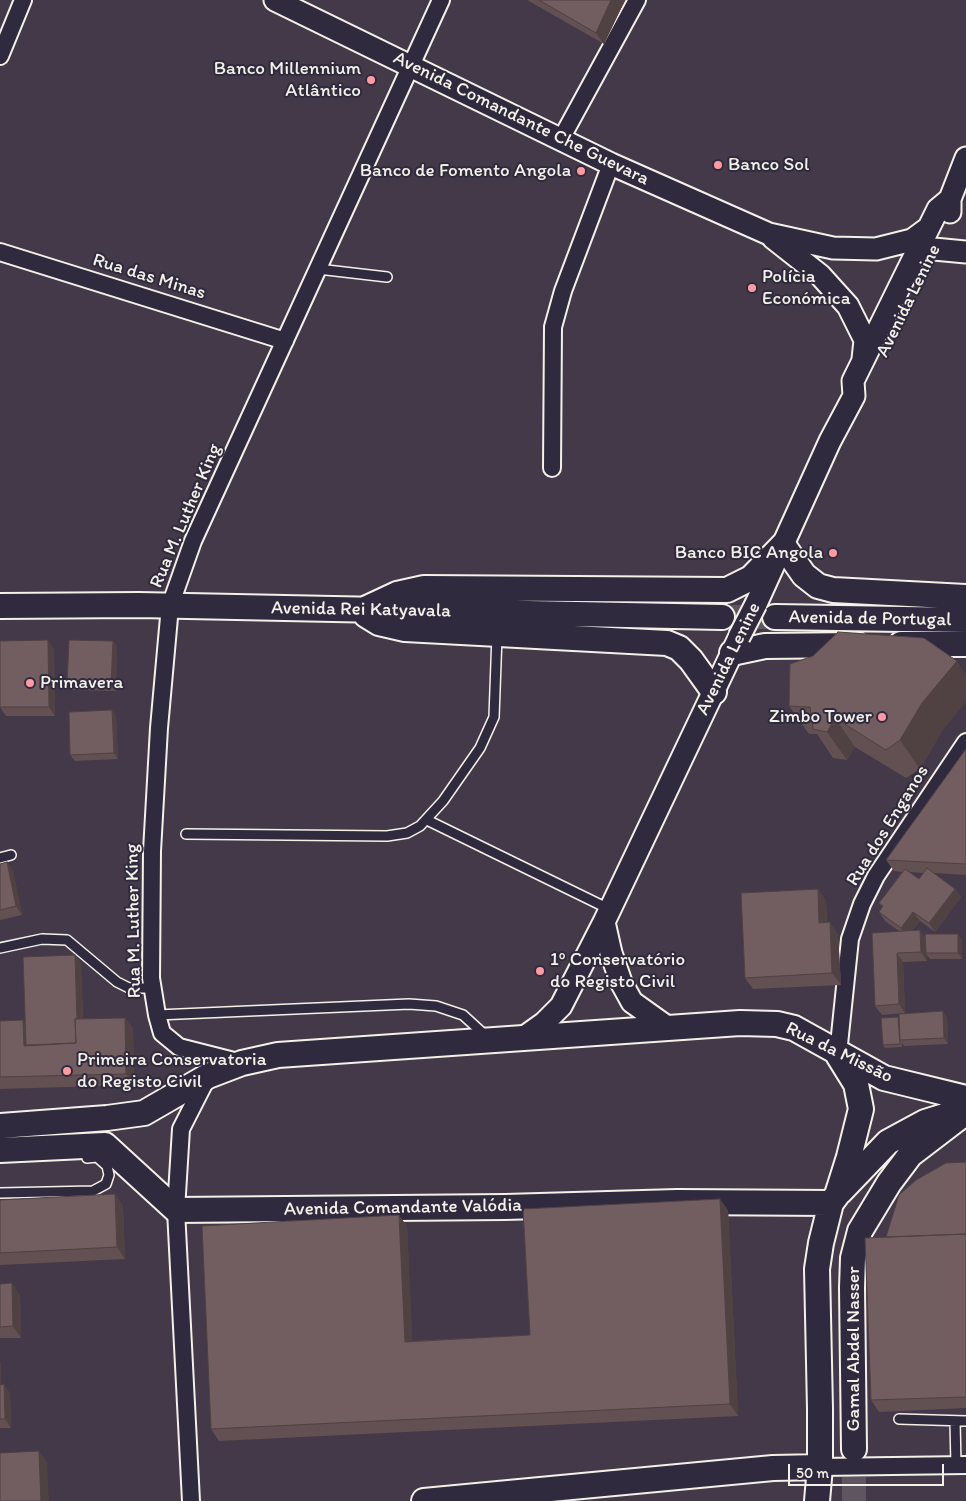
<!DOCTYPE html>
<html>
<head>
<meta charset="utf-8">
<style>
	body { margin:0 }
	#map { position:relative; width:966px; height:1501px; overflow:hidden; background:#433948; font-family:Itim,sans-serif }
	canvas { display:block }
	.scale { position:absolute; left:788px; top:1464px; width:156px; height:22px; box-sizing:border-box; border:2px solid #f4f1e8; border-top:0; padding-left:6px; font-size:15px; line-height:18px; white-space:nowrap; color:#f4f1e8; -webkit-text-stroke:4px #2f2a3d; paint-order:stroke }
</style>
</head>
<body>
<div id="map">
<canvas width="966" height="1501"></canvas>
<div class="scale">50 m</div>
</div>
<script>
const ctx = document.querySelector('canvas').getContext('2d');
ctx.lineJoin = 'round';
const poly = rows => new Path2D(rows.map(r => 'M' + r).join(''));
function strokePath(path, color, width, dash) { ctx.strokeStyle = color; ctx.lineWidth = width; ctx.lineCap = dash ? 'butt' : 'round'; ctx.setLineDash(dash || []); ctx.stroke(path); }
function fill(path, color) { ctx.fillStyle = color; ctx.fill(path, 'evenodd'); }
function write(font, color, halo, rows, align = 'center') {
  ctx.font = font + ' Itim,sans-serif'; ctx.lineWidth = 4; ctx.setLineDash([]); ctx.textBaseline = 'middle'; ctx.strokeStyle = halo; ctx.fillStyle = color; for (const [text, x, y, turn = 0] of rows) {
    ctx.save(); ctx.translate(x, y); ctx.rotate((+turn || 0) * Math.PI / 180); ctx.textAlign = isNaN(turn) ? turn : align; if (halo) ctx.strokeText(text, 0, 0); ctx.fillText(text, 0, 0); ctx.restore();
  }
}
const secondaryTunnel = poly([
	[722,617,775,617],
	[854,1501,854,1449]
]);
const service = poly([
	[318,269,387,277],
	[427,820,609,909],
	[186,834,387,836,407,833,420,826,443,801,480,748,494,717,497,635],
	[0,858,11,855],
	[0,948,42,939,67,940,117,982,129,988,153,988],
	[157,1015,409,1004,436,1006,463,1015,487,1037],
	[0,1193,93,1191,106,1184,109,1175,107,1166,97,1157,87,1158],
	[899,1419,966,1421],
	[955,1421,956,1465]
]);
const minor = poly([
	[0,56,23,0],
	[561,139,637,0],
	[0,252,285,341],
	[552,468,553,327,563,291,611,164],
	[838,1054,850,939,862,904,876,876,966,742],
	[242,1063,179,1047,162,1033,157,1015,151,978,152,851,159,728,170,606,193,541,441,0],
	[820,1467,966,1465],
	[191,1501,176,1210,181,1129,208,1076]
]);
const tertiary = poly([
	[275,0,611,164,769,234,833,248,876,249,912,240,927,229],
	[950,212,950,199,966,158],
	[773,238,820,275,848,306,865,340,863,359],
	[934,249,966,252],
	[756,604,830,441,854,396,853,381,938,209,950,199],
	[604,922,611,953,621,982,632,1002,667,1027],
	[523,1038,544,1023,561,1006,604,922,739,638]
]);
const secondary = poly([
	[0,606,139,605,722,617],
	[367,608,397,594,424,588,727,590,751,578,783,545,804,575,818,586,833,590,966,597],
	[366,615,379,623,405,629,667,643,679,648,691,660,714,692],
	[775,617,966,620],
	[901,644,966,644],
	[732,653,765,646,857,645],
	[0,1126,107,1118,144,1113,208,1076,242,1063,278,1055,740,1023,777,1024,794,1028,884,1078,966,1098],
	[0,1150,105,1145,176,1210,505,1207,677,1202,831,1203],
	[840,1192,888,1142,925,1122,954,1113],
	[854,1449,852,1288,853,1258,860,1231,889,1183,910,1155,966,1112],
	[424,1501,773,1468,820,1467],
	[817,1501,820,1467,820,1409,817,1269,821,1243,831,1203,837,1195,849,1157,861,1109,856,1084,838,1055]
]);
const tertiaryBridge = poly([
	[739,637,756,604]
]);
const wall = poly([
	[527,0,625,0,604,44],
	[113,641,117,647,116,691,72,690,67,684],
	[54,649,55,716,6,716,0,707],
	[790,664,942,731,920,769,906,778,855,747,847,760,833,758,817,734,809,734,789,706],
	[112,710,116,716,118,759,75,761,70,755],
	[966,749,966,875,934,873,955,889,961,897,935,932,920,921,912,931,925,938,958,934,962,940,962,959,930,959,927,955,927,961,903,962,905,1013,882,1015,875,1006,899,931,885,921,879,912,882,907,879,903,902,872,894,871,886,860],
	[909,872,924,873,919,879],
	[0,864,13,871,22,915,0,920],
	[818,889,826,901,827,922,838,934,841,985,753,989,745,978],
	[75,955,81,964,83,1019,125,1018,133,1029,134,1085,0,1089,0,1021,23,1020,25,1023],
	[947,1017,948,1044,904,1046,902,1043,902,1047,885,1048,883,1045],
	[966,1162,966,1408,879,1412,871,1400,886,1237],
	[115,1194,123,1206,125,1259,0,1265,0,1200],
	[728,1210,738,1416,219,1441,211,1429,407,1226,412,1341,530,1335],
	[0,1284,20,1295,21,1338,0,1338],
	[0,1363,1,1364,1,1385,10,1393,11,1428,0,1428]
]);
const shadedWall = poly([
	[611,0,625,0,604,44,596,33],
	[48,640,54,649,55,716,49,707],
	[113,641,117,647,116,691,111,685],
	[957,661,966,675,966,702,942,731,920,769,900,740,922,703],
	[112,710,116,716,118,759,114,753],
	[835,718,855,747,847,760,827,732],
	[7,862,13,871,22,915,16,906],
	[818,889,826,901,827,934,819,923],
	[955,889,961,897,935,932,929,923],
	[913,912,920,921,907,937,901,928],
	[830,922,838,934,841,985,832,973],
	[920,930,926,939,926,953,927,955,927,961,921,952],
	[958,934,962,940,962,959,958,953],
	[897,953,903,962,905,1013,899,1004],
	[75,955,81,964,84,1055,78,1046],
	[943,1011,947,1017,948,1044,944,1038],
	[125,1018,133,1029,134,1085,126,1074],
	[23,1020,31,1031,32,1048,24,1046],
	[115,1194,123,1206,125,1259,117,1247],
	[720,1199,728,1210,738,1416,730,1404],
	[399,1215,407,1226,413,1353,405,1342],
	[12,1283,20,1295,21,1338,13,1326],
	[0,1363,1,1364,1,1391,0,1389],
	[4,1384,10,1393,11,1428,5,1419],
	[39,1451,47,1462,49,1501,41,1501]
]);
const building = poly([
	[539,0,611,0,596,33,539,0],
	[838,632,924,638,957,661,922,703,900,740,886,750,835,718,827,732,813,729,810,707,789,706,790,664,813,656,838,632],
	[48,640,49,707,0,707,0,641,48,640],
	[69,640,113,641,111,685,67,684,69,640],
	[112,710,114,753,70,755,69,712,112,710],
	[966,749,966,864,886,860,966,749],
	[7,862,16,906,0,910,0,864,7,862],
	[927,868,955,889,929,923,913,912,901,928,879,912,883,906,879,903,905,869,919,879,927,868],
	[818,889,819,923,830,922,832,973,745,978,741,893,818,889],
	[920,930,921,952,897,953,899,1004,875,1006,872,933,920,930],
	[925,934,958,934,958,953,926,953,925,934],
	[75,955,77,1019,75,1019,76,1043,26,1045,23,957,75,955],
	[943,1011,944,1038,900,1040,899,1014,943,1011],
	[898,1017,900,1044,883,1045,881,1018,898,1017],
	[125,1018,126,1074,0,1077,0,1021,23,1020,24,1046,76,1043,75,1019,125,1018],
	[966,1162,966,1234,886,1237,899,1195,916,1180,946,1163,966,1162],
	[115,1194,117,1247,0,1253,0,1200,115,1194],
	[720,1199,730,1404,211,1429,202,1226,399,1215,405,1342,530,1335,523,1209,720,1199],
	[966,1234,966,1397,871,1400,865,1238,966,1234],
	[12,1283,13,1326,0,1327,0,1284,12,1283],
	[4,1384,5,1419,0,1419,0,1385,4,1384],
	[39,1451,41,1501,0,1501,0,1453,39,1451]
]);
const markers = [
	[371,80,5,"#ff9aa2"],
	[718,165,5,"#ff9aa2"],
	[581,171,5,"#ff9aa2"],
	[752,288,5,"#ff9aa2"],
	[833,553,5,"#ff9aa2"],
	[30,683,5,"#ff9aa2"],
	[882,717,5,"#ff9aa2"],
	[540,971,5,"#ff9aa2"],
	[67,1071,5,"#ff9aa2"]
];
const poiNames = [
	["Banco Millennium",361,69,"right"],
	["Atlântico",361,91,"right"],
	["Banco Sol",728,165],
	["Banco de Fomento Angola",571,171,"right"],
	["Polícia",762,277],
	["Económica",762,299],
	["Banco BIC Angola",823,553,"right"],
	["Primavera",40,683],
	["Zimbo Tower",872,717,"right"],
	["1º Conservatório",550,960],
	["do Registo Civil",550,982],
	["Primeira Conservatoria",77,1060],
	["do Registo Civil",77,1082]
];
const streetNames = [
	["Avenida Comandante Che Guevara",521,119,26],
	["Rua das Minas",149,277,17],
	["Avenida Lenine",909,301,-64],
	["Rua M. Luther King",186,516,-67],
	["Avenida Rei Katyavala",361,610,1],
	["Avenida de Portugal",870,619,1],
	["Avenida Lenine",729,659,-64],
	["Rua dos Enganos",888,826,-58],
	["Rua M. Luther King",134,921,-91],
	["Rua da Missão",839,1053,26],
	["Avenida Comandante Valódia",403,1208,-1],
	["Gamal Abdel Nasser",854,1349,-90]
];
strokePath(secondaryTunnel, '#5e5560', 24, [24, 12]);
strokePath(service, '#f4f1e8', 12);
strokePath(minor, '#f4f1e8', 20);
strokePath(tertiary, '#f4f1e8', 25);
strokePath(secondary, '#f4f1e8', 28);
strokePath(service, '#2f2a3d', 9);
strokePath(minor, '#2f2a3d', 16);
strokePath(tertiary, '#2f2a3d', 21);
strokePath(secondary, '#2f2a3d', 24);
strokePath(tertiaryBridge, '#f4f1e8', 25, []);
strokePath(tertiaryBridge, '#2f2a3d', 21);
fill(wall, '#625053');
fill(shadedWall, '#504143');
fill(building, '#725d60');
strokePath(building, '#504143', 1);
for (const [x, y, r, color] of markers) { const dot = new Path2D(); dot.arc(x, y, r, 0, 2 * Math.PI); ctx.fillStyle = color; ctx.fill(dot); strokePath(dot, '#2f2a3d', 2); }
write('19px', '#f4f1e8', '#2f2a3d', poiNames, 'left');
write('19px', '#f4f1e8', '#2f2a3d', streetNames);
</script>
</body>
</html>
